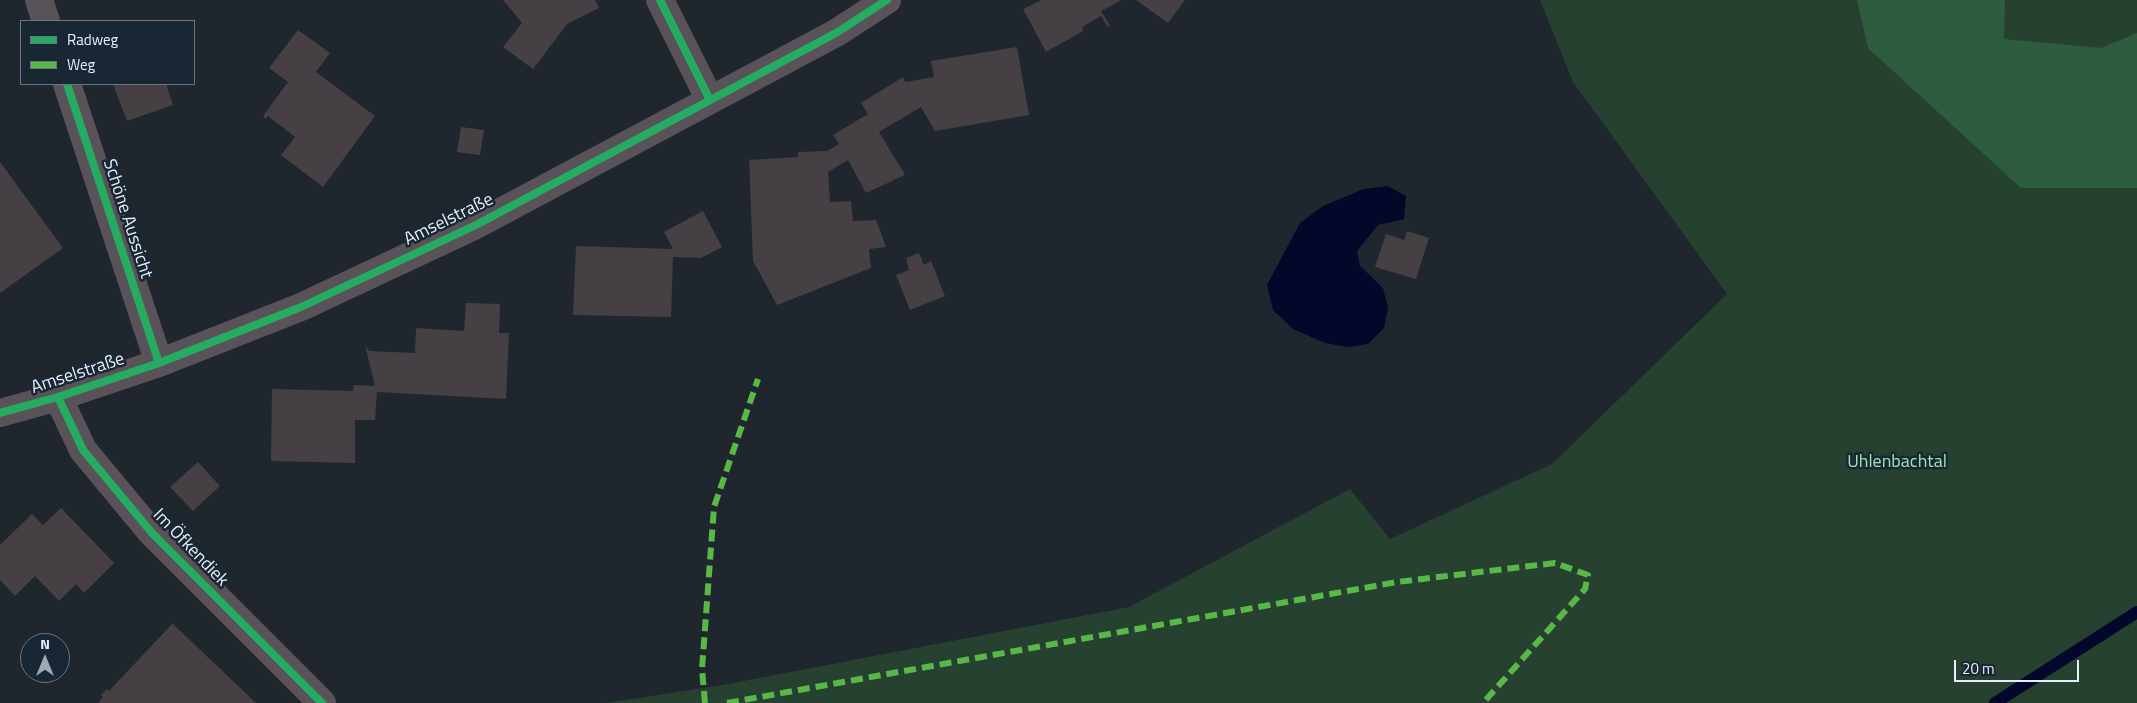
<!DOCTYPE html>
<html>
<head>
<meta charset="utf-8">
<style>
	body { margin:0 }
	#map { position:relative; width:2137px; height:703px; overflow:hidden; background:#1f262e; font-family:"Titillium Web",sans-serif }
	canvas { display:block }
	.legend { position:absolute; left:20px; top:20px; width:175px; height:65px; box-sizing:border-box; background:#192634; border:1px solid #6b7683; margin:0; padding:6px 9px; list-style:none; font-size:15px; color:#e6eff9 }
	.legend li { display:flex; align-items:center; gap:10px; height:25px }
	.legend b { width:25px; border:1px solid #6b7683 }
	.north { position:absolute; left:20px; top:633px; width:50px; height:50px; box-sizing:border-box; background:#192634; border:1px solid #6b7683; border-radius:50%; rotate:0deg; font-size:14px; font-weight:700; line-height:20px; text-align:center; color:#e6eff9 }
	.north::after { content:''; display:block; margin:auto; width:18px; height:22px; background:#a0a9b2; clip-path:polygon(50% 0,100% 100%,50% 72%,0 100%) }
	.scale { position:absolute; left:1954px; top:660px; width:125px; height:22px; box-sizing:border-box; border:2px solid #e6eff9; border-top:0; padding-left:6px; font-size:15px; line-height:18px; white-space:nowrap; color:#e6eff9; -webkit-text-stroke:4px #192634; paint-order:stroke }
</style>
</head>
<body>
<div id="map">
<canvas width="2137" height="703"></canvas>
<ul class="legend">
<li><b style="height:6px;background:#26ab63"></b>Radweg</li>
<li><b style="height:6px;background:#58b947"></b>Weg</li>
</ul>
<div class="north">N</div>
<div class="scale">20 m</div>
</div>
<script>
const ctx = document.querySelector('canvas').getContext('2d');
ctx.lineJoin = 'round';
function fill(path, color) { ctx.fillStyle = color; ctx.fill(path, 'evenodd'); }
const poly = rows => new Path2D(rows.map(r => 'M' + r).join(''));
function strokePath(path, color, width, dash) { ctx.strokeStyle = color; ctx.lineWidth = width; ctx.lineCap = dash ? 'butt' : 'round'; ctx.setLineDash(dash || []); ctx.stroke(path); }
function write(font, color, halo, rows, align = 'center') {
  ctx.font = font + ' "Titillium Web",sans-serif'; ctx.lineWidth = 5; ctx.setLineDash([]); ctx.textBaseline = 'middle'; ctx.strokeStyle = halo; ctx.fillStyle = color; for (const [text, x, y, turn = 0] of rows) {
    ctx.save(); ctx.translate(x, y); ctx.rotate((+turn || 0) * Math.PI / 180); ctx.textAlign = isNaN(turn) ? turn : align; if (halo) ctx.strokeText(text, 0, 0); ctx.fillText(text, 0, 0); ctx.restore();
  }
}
const green = poly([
	[1540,0,2137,0,2137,703,606,703,723,685,1129,607,1350,489,1390,539,1552,464,1727,294,1573,82]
]);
const forest = poly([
	[1857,0,2005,0,2004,39,2101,48,2137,33,2137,188,2021,188,1868,48]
]);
const water = poly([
	[1388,186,1406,196,1404,219,1378,225,1357,251,1360,266,1383,288,1388,308,1384,328,1368,344,1348,347,1325,343,1293,329,1273,310,1267,285,1300,223,1323,206,1364,189]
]);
const stream = poly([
	[1995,703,2137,612]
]);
const building = poly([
	[503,0,595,0,599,8,567,24,533,69,503,47,522,23],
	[1042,0,1122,0,1101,11,1110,26,1108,27,1101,16,1082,27,1083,31,1046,52,1023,9],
	[1136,0,1185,0,1168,23],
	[298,30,330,53,316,72,375,116,323,187,281,155,295,137,268,116,266,119,263,116,288,82,269,68],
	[1017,47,1029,115,935,131,921,107,879,132,905,175,866,193,848,160,828,172,830,202,851,201,853,221,876,220,886,247,869,249,871,268,777,305,753,261,749,156,750,160,798,157,798,152,827,151,839,144,833,135,868,114,861,103,903,77,905,82,934,77,931,61],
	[113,84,166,84,173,105,127,121],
	[461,127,484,130,480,155,457,152],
	[0,162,63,248,0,293],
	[703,211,722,247,701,258,673,257,671,317,573,315,576,246,673,249,664,232],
	[1407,231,1429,238,1416,279,1375,267,1386,234,1404,240],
	[919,253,924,265,931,261,945,296,910,310,896,275,909,270,906,258],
	[466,303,500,304,499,333,509,333,506,399,377,392,375,420,355,420,355,463,271,461,272,389,353,391,354,385,375,386,365,345,369,351,415,353,416,328,464,331],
	[198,462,220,486,193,511,170,487],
	[61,508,114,563,84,593,76,584,59,601,35,576,15,596,0,580,0,545,32,514,43,525],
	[173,623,174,625,256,703,98,703,103,697,101,695,107,689,109,691]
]);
const minor = poly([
	[39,0,46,21],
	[660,0,710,100],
	[67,84,159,363],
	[58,397,83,450,152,533,322,703],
	[0,413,58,397,159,363,301,307,476,225,836,33,887,0]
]);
const quiet = poly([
	[705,703,702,669,714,507,758,379],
	[727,703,1397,582,1555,563,1588,575,1585,589,1483,703]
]);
const cycleway = poly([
	[660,0,710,100],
	[67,84,159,363],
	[58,397,83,450,152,533,322,703],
	[0,413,58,397,159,363,301,307,476,225,836,33,887,0]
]);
const streetNames = [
	["Schöne Aussicht",127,219,72],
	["Amselstraße",449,220,-26],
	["Amselstraße",78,374,-18],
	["Im Öfkendiek",190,548,46]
];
const parkNames = [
	["Uhlenbachtal",1897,463]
];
fill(green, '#274131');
fill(forest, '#2e5c3f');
fill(water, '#03082b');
strokePath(stream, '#03082b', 12);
fill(building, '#464044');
strokePath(minor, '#595258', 28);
strokePath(quiet, '#58b947', 6, [12, 6]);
strokePath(cycleway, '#26ab63', 8);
write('18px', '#e6eff9', '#192634', streetNames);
write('18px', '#98e8b0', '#192634', parkNames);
</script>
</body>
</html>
